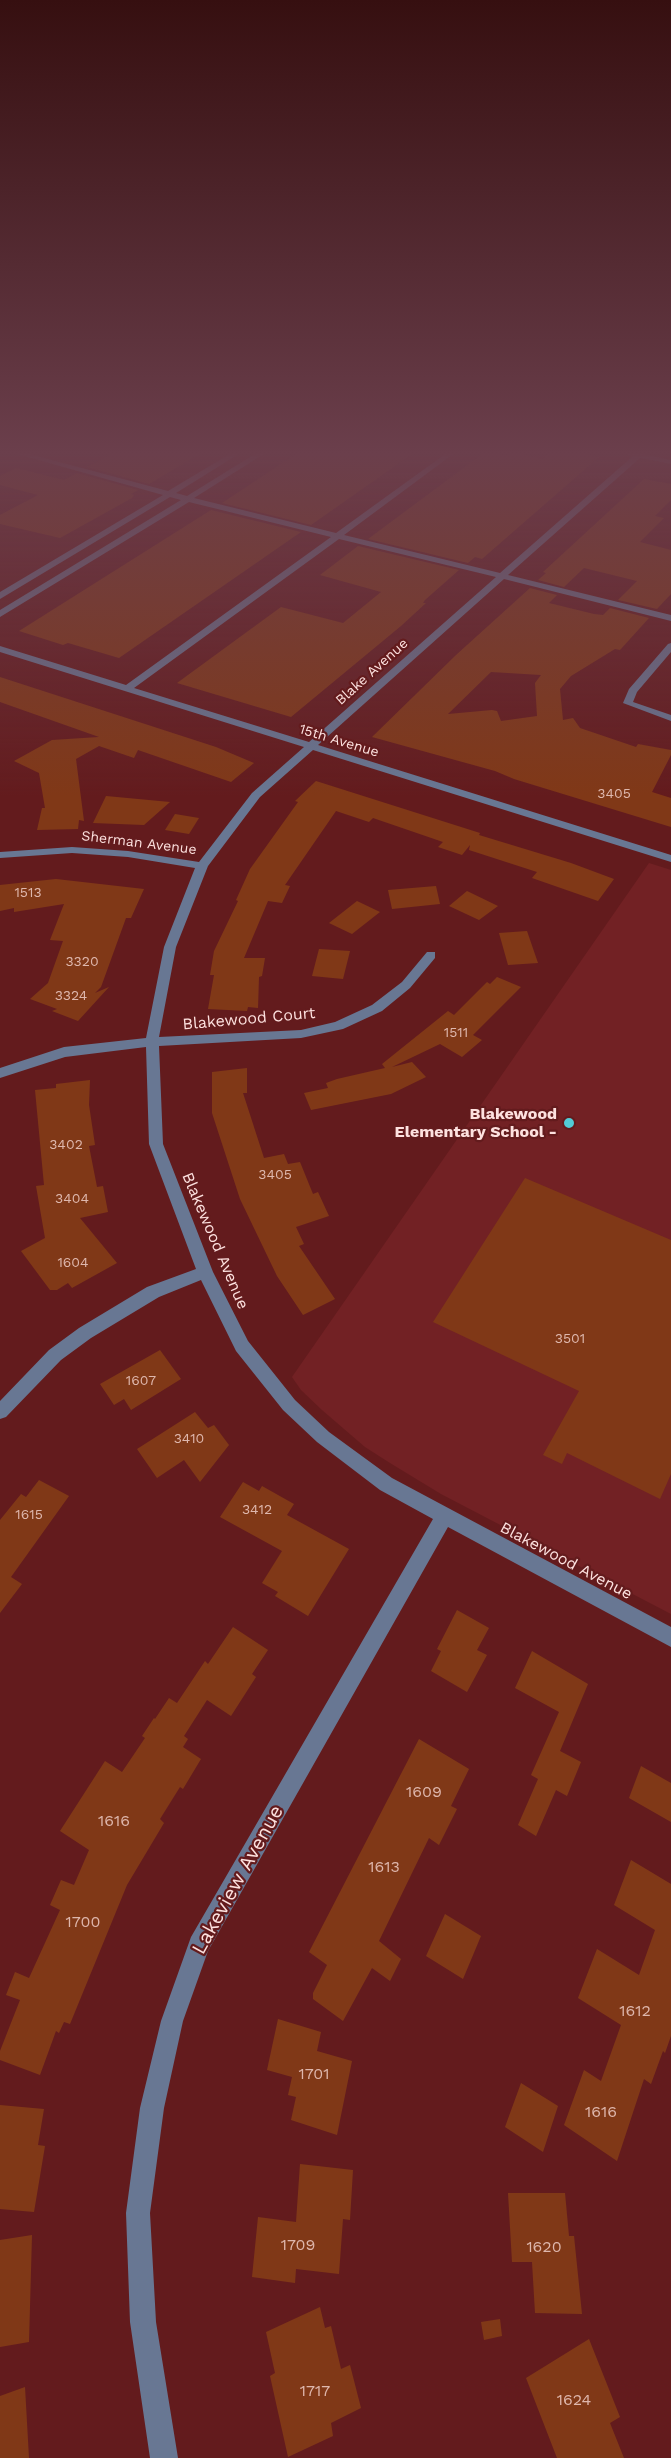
<!DOCTYPE html>
<html>
<head>
<meta charset="utf-8">
<style>
	body { margin:0 }
	canvas { display:block; background:#631b1d }
</style>
</head>
<body>
<canvas width="671" height="2458"></canvas>
<script>
const ctx = document.querySelector('canvas').getContext('2d');
ctx.lineJoin = 'round';
function fill(path, color) { ctx.fillStyle = color; ctx.fill(path, 'evenodd'); }
const poly = rows => new Path2D(rows.map(r => 'M' + r).join(''));
function strokePath(path, color, width, dash) { ctx.strokeStyle = color; ctx.lineWidth = width; ctx.lineCap = dash ? 'butt' : 'round'; ctx.setLineDash(dash || []); ctx.stroke(path); }
function write(font, color, halo, rows, align = 'center') {
  ctx.font = font + ' "Work Sans",sans-serif'; ctx.lineWidth = 4.5; ctx.setLineDash([]); ctx.textBaseline = 'middle'; ctx.strokeStyle = halo; ctx.fillStyle = color; for (const [text, x, y, turn = 0] of rows) {
    ctx.save(); ctx.translate(x, y); ctx.rotate((+turn || 0) * Math.PI / 180); ctx.textAlign = isNaN(turn) ? turn : align; if (halo) ctx.strokeText(text, 0, 0); ctx.fillText(text, 0, 0); ctx.restore();
  }
}
const built = poly([
	[649,863,671,870,671,1614,441,1494,390,1463,365,1447,322,1410,301,1390,292,1377]
]);
const building = poly([
	[115,452,203,452,149,484,87,467],
	[299,452,415,452,311,525,222,503],
	[485,452,507,456,512,452,543,459,551,452,575,452,599,457,482,559,475,557,468,563,368,539],
	[16,468,64,480,77,473,138,490,131,494,134,495,132,498,60,538,0,524,0,515,38,495,0,485,0,476],
	[644,479,671,484,671,500,655,516,664,518,640,542,671,550,671,594,657,609,618,600,637,581,584,568,564,587,538,580,546,573,543,572],
	[211,510,301,532,119,658,68,643,63,645,19,631],
	[358,546,459,570,425,600,423,603,426,603,401,626,291,717,177,683,281,607,343,623,381,592,320,575],
	[530,588,557,595,549,603,594,614,603,615,610,608,649,618,620,650,615,649,571,676,560,689,563,720,573,718,580,728,636,747,638,744,671,750,671,755,652,792,671,798,671,827,514,779,495,771,372,737,456,655],
	[491,672,541,675,535,683,537,716,501,721,497,711,492,710,448,714],
	[0,677,216,747,254,763,231,782,138,750,134,758,99,746,76,759,84,821,79,820,78,829,37,830,42,808,45,808,39,773,14,761,52,740,99,737,0,702],
	[316,781,480,833,479,835,571,863,614,879,598,901,532,878,537,872,469,850,470,845,462,855,438,847,443,842,373,818,369,822,336,811,285,885,290,886,282,903,268,901,244,958,265,958,262,976,259,977,258,1008,248,1007,247,1011,208,1009,214,975,210,975,214,951,238,901,236,900,250,869,298,802,295,801],
	[106,796,170,802,144,825,93,823],
	[175,814,199,818,189,834,165,830],
	[56,879,144,889,131,918,126,918,101,987,95,993,109,987,78,1021,52,1011,57,1009,30,999,48,983,63,941,50,940,64,904,14,912,14,908,0,911,0,885],
	[436,886,440,904,392,909,388,890],
	[467,891,498,906,479,920,449,906],
	[357,901,380,912,352,934,329,923],
	[527,931,538,963,508,965,499,933],
	[319,949,350,951,343,979,312,976],
	[497,977,521,987,473,1035,482,1040,462,1057,440,1044,392,1067,412,1062,426,1077,391,1094,311,1110,304,1093,328,1088,326,1083,337,1079,385,1068,382,1064,448,1011,454,1015,487,982,490,984],
	[247,1068,247,1093,243,1093,264,1158,284,1154,288,1164,300,1162,313,1194,318,1192,329,1216,296,1227,304,1244,299,1246,335,1299,303,1315,277,1276,240,1199,212,1113,212,1072],
	[90,1080,89,1105,95,1145,89,1146,97,1187,103,1186,108,1212,80,1218,117,1263,72,1288,68,1283,57,1290,50,1290,21,1251,45,1238,36,1186,44,1185,35,1090,56,1088,56,1084],
	[525,1178,671,1240,671,1474,660,1499,567,1453,562,1464,543,1455,579,1391,433,1322],
	[160,1350,181,1379,131,1410,124,1399,114,1405,100,1384],
	[195,1412,208,1428,214,1425,229,1445,200,1482,184,1460,157,1478,137,1449],
	[39,1480,69,1496,11,1577,22,1584,0,1613,0,1520,21,1494,26,1497],
	[243,1482,259,1491,262,1486,294,1504,287,1515,349,1549,308,1616,275,1596,278,1592,262,1583,282,1551,220,1517],
	[457,1610,489,1628,477,1650,487,1655,467,1692,431,1671,441,1651,437,1649],
	[233,1627,268,1650,252,1674,256,1677,231,1716,207,1700,184,1736,188,1739,183,1747,201,1759,183,1789,180,1787,160,1819,164,1823,127,1885,70,2024,64,2022,59,2033,56,2031,40,2075,0,2060,0,2051,20,2000,6,1995,15,1972,29,1978,60,1910,50,1905,61,1880,74,1885,89,1850,60,1831,105,1761,122,1772,145,1738,142,1736,154,1718,155,1719,169,1698,177,1703,205,1661,208,1664],
	[532,1651,588,1684,560,1751,581,1762,567,1796,556,1790,536,1836,518,1825,538,1779,531,1775,559,1712,515,1688],
	[419,1739,469,1769,451,1806,457,1809,439,1845,429,1838,379,1941,401,1959,390,1981,372,1968,343,2021,313,1999,313,1993,327,1965,309,1952],
	[641,1766,671,1783,671,1822,629,1798],
	[631,1860,671,1884,671,2036,665,2053,663,2051,651,2084,644,2079,617,2161,564,2125,584,2070,601,2081,621,2025,578,1998,597,1949,639,1975,655,1930,614,1905],
	[445,1914,481,1936,463,1979,426,1956],
	[278,2019,321,2032,317,2051,352,2061,337,2135,291,2120,296,2097,288,2095,292,2077,267,2070],
	[521,2083,558,2106,543,2152,505,2127],
	[0,2105,44,2109,38,2145,45,2146,34,2212,0,2209],
	[300,2164,353,2170,350,2220,343,2219,339,2274,296,2269,295,2283,252,2277,258,2217,296,2222],
	[508,2193,565,2193,569,2236,574,2236,582,2314,535,2313,532,2262,512,2262],
	[32,2235,29,2342,0,2347,0,2240],
	[320,2307,325,2328,331,2326,341,2369,350,2365,361,2408,331,2423,333,2436,288,2457,270,2376,275,2373,266,2332],
	[500,2319,502,2336,484,2340,481,2322],
	[589,2339,620,2417,610,2423,624,2458,557,2458,526,2378],
	[25,2387,29,2458,0,2458,0,2396]
]);
const minor = poly([
	[10,452,22,452,168,491,233,452,242,452,176,493,187,496,258,452,267,452,194,498,336,533,448,452,456,452,344,535,500,573,633,456,619,452,645,452,644,454,671,460,671,464,640,458,508,575,671,615,671,621,504,579,318,745,671,855,671,862,313,750,260,797,208,866,176,947,159,1037,301,1030,335,1022,372,1005,402,982,427,952,435,952,435,958,410,988,382,1011,343,1029,301,1038,159,1046,163,1144,213,1272,248,1341,295,1400,329,1432,392,1478,671,1627,671,1647,448,1527,208,1951,183,2021,164,2108,150,2213,156,2322,178,2458,150,2458,130,2322,126,2213,140,2108,161,2021,191,1937,433,1519,380,1490,317,1442,283,1410,236,1351,201,1280,159,1297,91,1338,61,1360,6,1417,0,1419,0,1401,49,1350,79,1328,147,1287,196,1269,149,1144,146,1047,65,1057,0,1078,0,1068,64,1047,146,1038,164,947,195,868,128,857,72,853,0,858,0,852,72,847,128,851,199,862,252,793,304,747,0,652,0,646,126,685,331,537,189,502,0,617,0,610,181,500,170,497,0,599,0,592,163,495,10,452],
	[339,539,496,577,309,742,134,688,339,539],
	[671,643,671,652,637,692,633,702,671,715,671,721,623,703,629,689,668,644,671,643]
]);
const markers = [
	[569,1123,6,"#52ccd6"]
];
const farStreetnames = [
	["Blake Avenue",372,672,-42],
	["15th Avenue",339,741,17],
	["Sherman Avenue",139,843,7]
];
const numberNames = [
	["3405",614,794],
	["1513",28,893],
	["3320",82,962],
	["3324",71,996],
	["1511",456,1033],
	["3402",66,1145],
	["3405",275,1175],
	["3404",72,1199],
	["1604",73,1263],
	["3501",570,1339],
	["1607",141,1381],
	["3410",189,1439],
	["3412",257,1510],
	["1615",29,1515]
];
const streetNames = [
	["Blakewood Court",249,1019,-5],
	["Blakewood Avenue",215,1241,67],
	["Blakewood Avenue",566,1561,28]
];
const poiNames = [
	["Blakewood",557,1114],
	["Elementary School -",557,1132]
];
const nearNumbernames = [
	["1609",424,1792],
	["1616",114,1821],
	["1613",384,1867],
	["1700",83,1922],
	["1612",635,2011],
	["1701",314,2074],
	["1616",601,2112],
	["1709",298,2245],
	["1620",544,2247],
	["1717",315,2391],
	["1624",574,2400]
];
const nearStreetnames = [
	["Lakeview Avenue",238,1880,-61]
];
fill(built, '#722124');
fill(building, '#803817');
fill(minor, '#687793');
const sky = ctx.createLinearGradient(0, 0, 0, 796);
sky.addColorStop(0, '#360f10');
sky.addColorStop(0.57, '#6b3f4c');
sky.addColorStop(1, '#6b3f4c00');
ctx.fillStyle = sky;
ctx.fillRect(0, 0, 671, 796);
for (const [x, y, r, color] of markers) { const dot = new Path2D(); dot.arc(x, y, r, 0, 2 * Math.PI); ctx.fillStyle = color; ctx.fill(dot); strokePath(dot, '#631b1d', 2); }
write('14px', '#fde1df', '#631b1d', farStreetnames);
write('14px', '#deb7ad', null, numberNames);
write('16px', '#fde1df', '#631b1d', streetNames);
write('bold 16px', '#fde1df', '#631b1d', poiNames, 'right');
write('16px', '#deb7ad', null, nearNumbernames);
write('20px', '#fde1df', '#631b1d', nearStreetnames);
</script>
</body>
</html>
